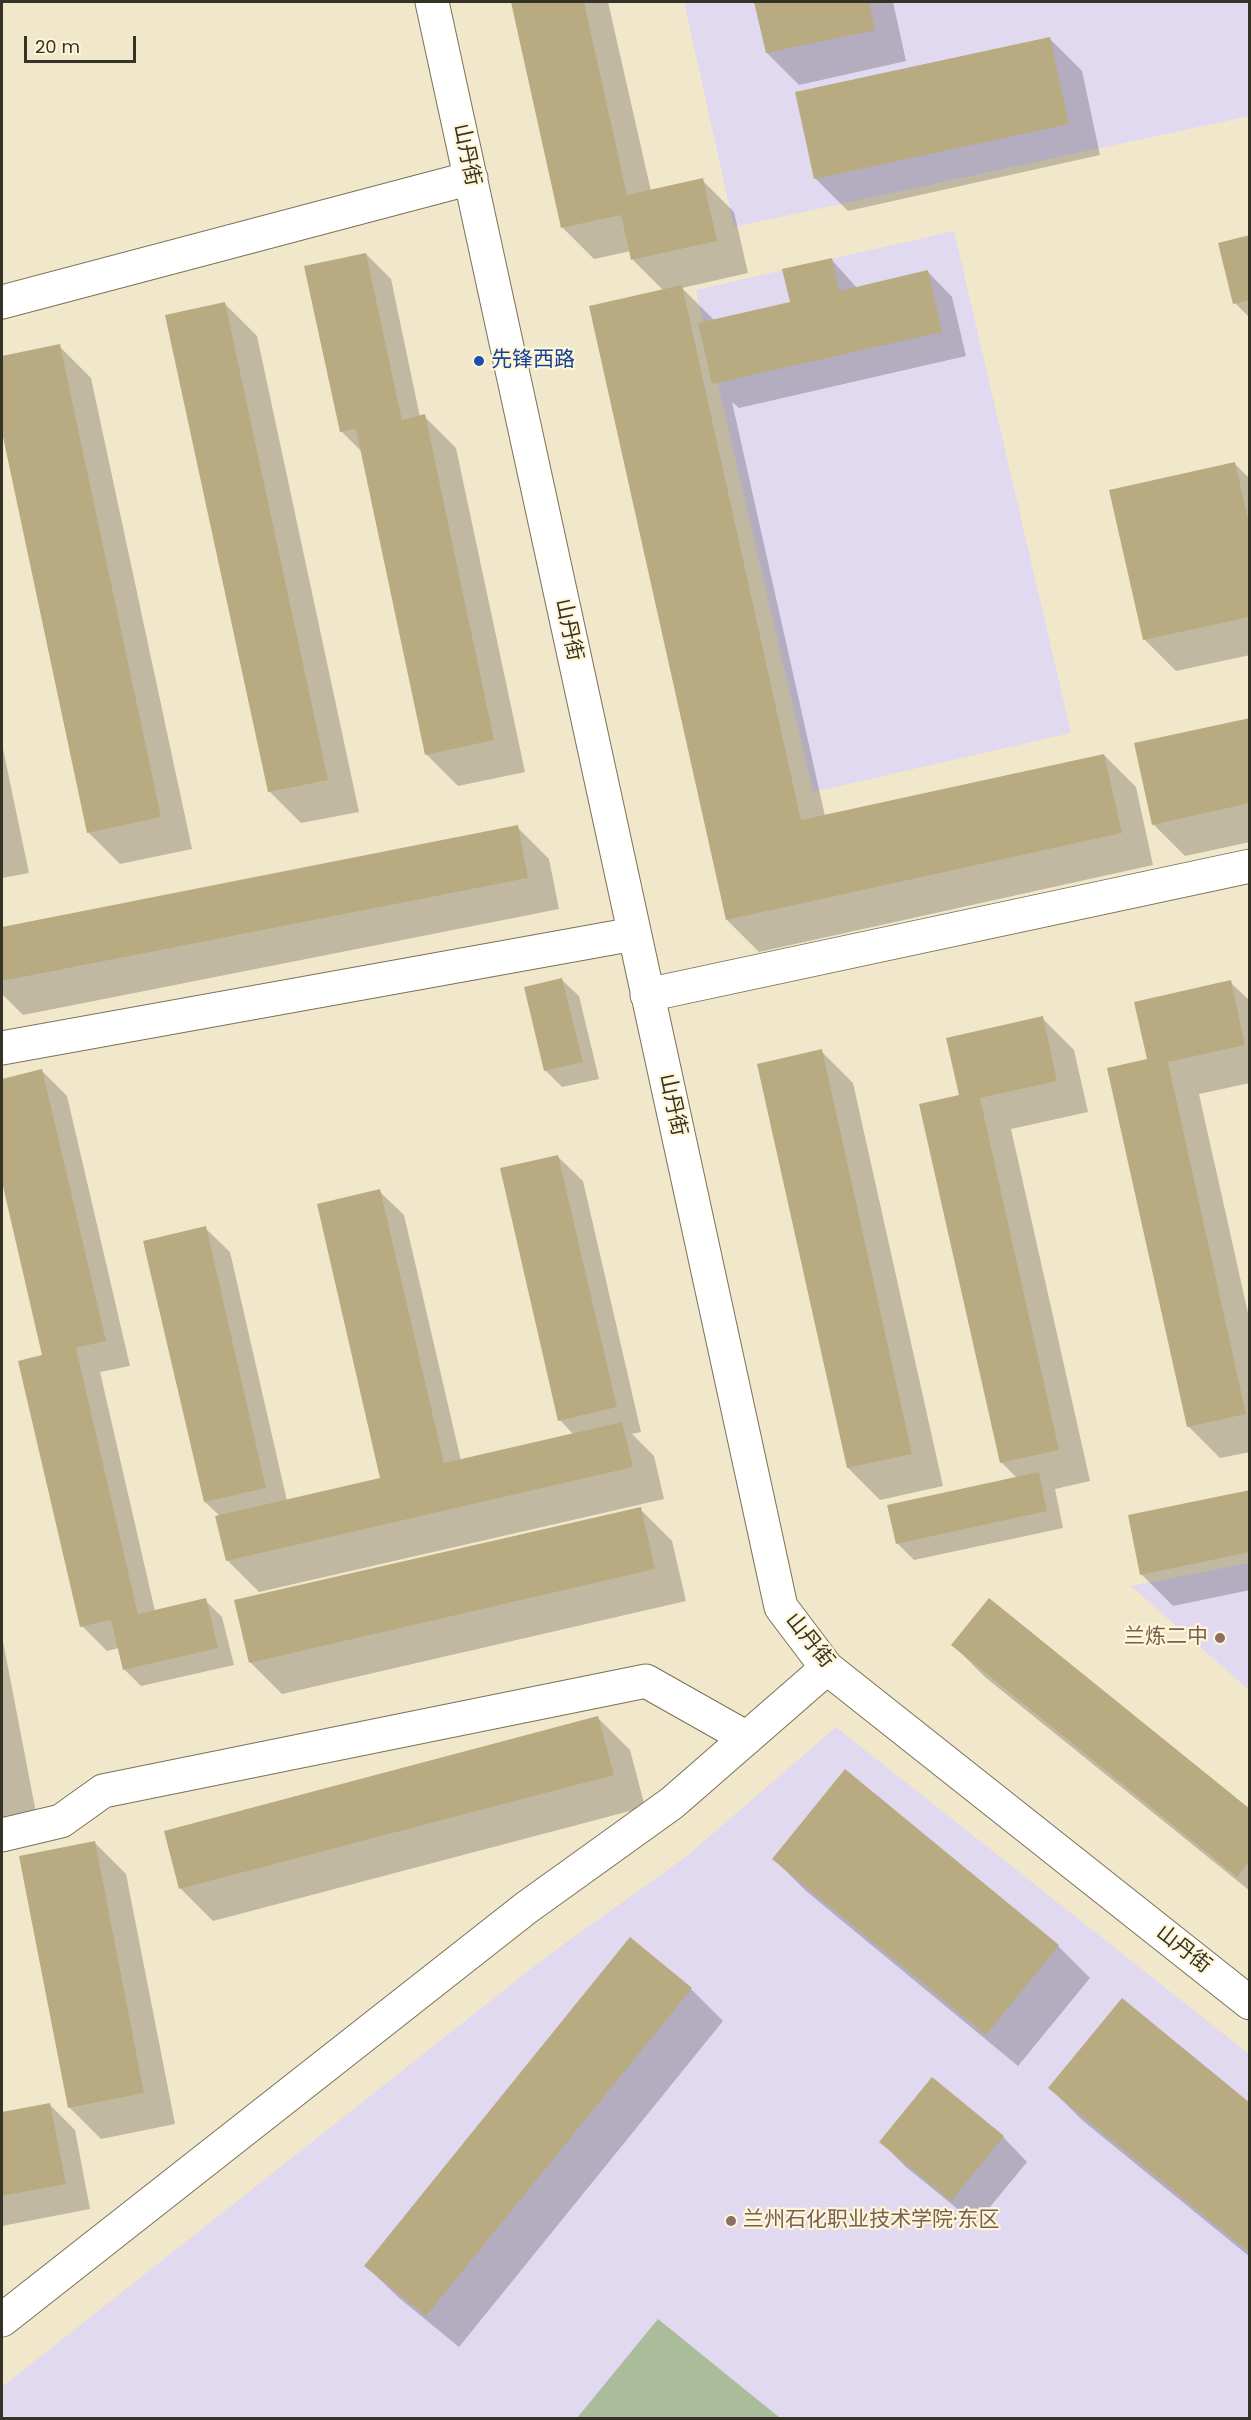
<!DOCTYPE html>
<html>
<head>
<meta charset="utf-8">
<style>
	body { margin:0 }
	#map { position:relative; width:1251px; height:2420px; overflow:hidden; background:#f1e7ca; font-family:Poppins,sans-serif }
	canvas { display:block }
	.frame { position:absolute; inset:0; border:3px solid #353226; pointer-events:none }
	.scale { position:absolute; left:24px; top:36px; width:112px; height:27px; box-sizing:border-box; border:3px solid #353226; border-top:0; padding-left:8px; font-size:18px; line-height:21px; white-space:nowrap; color:#353226; -webkit-text-stroke:4px #fff5d7; paint-order:stroke }
</style>
</head>
<body>
<div id="map">
<canvas width="1251" height="2420"></canvas>
<div class="frame"></div>
<div class="scale">20 m</div>
</div>
<script>
const ctx = document.querySelector('canvas').getContext('2d');
ctx.lineJoin = 'round';
function fill(path, color) { ctx.fillStyle = color; ctx.fill(path, 'evenodd'); }
const poly = rows => new Path2D(rows.map(r => 'M' + r).join(''));
function strokePath(path, color, width, dash) { ctx.strokeStyle = color; ctx.lineWidth = width; ctx.lineCap = dash ? 'butt' : 'round'; ctx.setLineDash(dash || []); ctx.stroke(path); }
function write(font, color, halo, rows, align = 'center') {
  ctx.font = font + ' Poppins,"Noto Sans SC",sans-serif'; ctx.lineWidth = 4.5; ctx.setLineDash([]); ctx.textBaseline = 'middle'; ctx.strokeStyle = halo; ctx.fillStyle = color; for (const [text, x, y, turn = 0] of rows) {
    ctx.save(); ctx.translate(x, y); ctx.rotate((+turn || 0) * Math.PI / 180); ctx.textAlign = isNaN(turn) ? turn : align; if (halo) ctx.strokeText(text, 0, 0); ctx.fillText(text, 0, 0); ctx.restore();
  }
}
const education = poly([
	[684,2,1249,2,1249,116,734,227],
	[954,231,1071,733,813,792,696,290],
	[1249,1563,1250,1563,1249,1690,1131,1586],
	[836,1727,1249,2054,1249,2418,2,2418,2,2387,546,1957,687,1856]
]);
const green = poly([
	[658,2319,780,2418,577,2418]
]);
const shadow = poly([
	[512,2,608,2,651,191,702,180,734,212,748,273,682,288,714,320,792,303,831,259,857,288,928,272,952,297,966,356,739,408,732,402,825,816,1104,755,1136,787,1153,865,759,952,727,920,664,291,633,260,631,251,594,259,562,227],
	[756,2,893,2,906,61,799,85,767,53],
	[1050,39,1082,71,1100,155,848,211,816,179,797,93],
	[1250,237,1250,318,1235,303],
	[366,254,391,279,420,417,424,416,456,448,525,772,458,786,426,754,362,452,341,431],
	[225,304,257,336,359,812,301,823,269,791],
	[59,346,91,378,192,849,120,864,88,832,2,425,2,358],
	[1234,463,1250,479,1250,655,1176,671,1144,639],
	[1250,720,1250,842,1185,856,1153,824],
	[2,744,29,873,2,878],
	[517,827,549,859,559,909,23,1015,2,994,2,928],
	[562,980,579,996,599,1079,562,1087,545,1070],
	[1230,982,1250,1001,1250,1083,1199,1094,1250,1322,1250,1452,1220,1458,1188,1426,1149,1060],
	[1042,1018,1074,1050,1088,1112,1011,1129,1090,1481,1055,1489,1063,1528,914,1560,897,1543,1018,1479,1001,1462,961,1096],
	[821,1051,853,1083,943,1486,880,1500,848,1468],
	[42,1071,67,1096,130,1366,100,1372,155,1611,205,1600,222,1617,234,1665,141,1686,124,1669,119,1648,107,1651,82,1626,44,1356,2,1175,2,1080],
	[558,1157,583,1181,641,1432,632,1434,654,1456,664,1499,259,1592,227,1560,220,1516,205,1502,205,1228,230,1252,287,1501,382,1479,379,1191,404,1215,461,1461,574,1435,560,1420],
	[1250,1492,1250,1590,1173,1606,1141,1574],
	[640,1509,672,1541,686,1601,282,1694,250,1662],
	[2,1636,36,1813,2,1819],
	[953,1645,1250,1811,1250,1891,985,1677],
	[598,1718,630,1750,645,1807,213,1921,181,1889,166,1832],
	[846,1771,1058,1946,1090,1978,1018,2066,806,1891,774,1859],
	[94,1842,126,1874,175,2124,101,2139,69,2107],
	[691,1989,723,2021,459,2347,398,2297,366,2266],
	[1050,2088,1250,2105,1250,2257,1082,2120],
	[50,2105,75,2130,90,2209,2,2226,2,2114],
	[1003,2137,1027,2162,976,2224,906,2167,881,2142]
]);
const building = poly([
	[511,2,584,2,627,195,703,178,717,241,631,260,621,215,561,228],
	[754,2,869,2,875,30,766,53],
	[1050,37,1069,124,814,179,795,92],
	[1250,235,1250,300,1233,304,1218,243],
	[366,253,402,420,425,414,494,740,425,755,356,429,340,432,304,266],
	[832,258,839,291,928,270,942,332,712,384,698,323,790,302,782,269],
	[682,285,801,820,1104,754,1122,833,726,920,589,306],
	[225,302,328,780,268,792,165,315],
	[60,344,161,817,87,833,2,432,2,356],
	[1235,462,1250,527,1250,617,1143,640,1109,490],
	[1250,718,1250,803,1152,825,1134,743],
	[518,825,528,878,2,981,2,927],
	[562,978,583,1062,544,1071,524,987],
	[1231,980,1245,1045,1168,1062,1246,1414,1187,1427,1107,1068,1147,1059,1134,1002],
	[1043,1016,1057,1081,980,1098,1059,1450,1000,1463,919,1104,959,1095,946,1038],
	[822,1049,912,1454,847,1468,757,1064],
	[42,1069,106,1341,76,1348,138,1614,206,1598,218,1648,123,1670,111,1620,80,1627,18,1361,42,1355,2,1182,2,1079],
	[558,1155,617,1407,558,1421,500,1168],
	[380,1189,444,1463,622,1422,633,1467,226,1561,215,1516,380,1478,317,1204],
	[206,1226,266,1488,204,1502,143,1241],
	[1039,1472,1047,1511,896,1544,887,1505],
	[1250,1490,1250,1552,1140,1575,1128,1515],
	[641,1507,655,1569,249,1663,234,1600],
	[989,1598,1250,1809,1250,1861,1237,1877,951,1645],
	[598,1716,614,1775,179,1889,164,1831],
	[845,1769,1059,1945,986,2035,772,1859],
	[95,1841,144,2093,68,2108,19,1856],
	[630,1937,692,1988,426,2316,364,2266],
	[1122,1998,1250,2103,1250,2253,1048,2088],
	[932,2077,1004,2136,951,2201,879,2142],
	[50,2103,66,2184,2,2196,2,2112]
]);
const minor = poly([
	[432,2,781,1607,827,1668,1250,2003],
	[2,302,471,178],
	[647,995,1250,866],
	[2,1048,634,934],
	[2,1835,61,1821,103,1791,646,1681,747,1738],
	[2,2320,526,1908,672,1803,827,1668]
]);
const markers = [
	[479,361,6,"#1a4fb4"],
	[1220,1638,6,"#8d6e63"],
	[731,2221,6,"#8d6e63"]
];
const streetNames = [
	["山丹街",466,155,78],
	["山丹街",568,630,78],
	["山丹街",672,1105,78],
	["山丹街",809,1641,51],
	["山丹街",1183,1950,38]
];
const transitNames = [
	["先锋西路",491,361]
];
const educationNames = [
	["兰炼二中",1208,1638],
	["兰州石化职业技术学院·东区",743,2221,"left"]
];
fill(education, '#e1d9ef');
fill(green, '#aabc9a');
fill(shadow, '#0003');
fill(building, '#b9ab81');
strokePath(minor, '#7a7157', 35);
strokePath(minor, '#fff', 33);
for (const [x, y, r, color] of markers) { const dot = new Path2D(); dot.arc(x, y, r, 0, 2 * Math.PI); ctx.fillStyle = color; ctx.fill(dot); strokePath(dot, '#fff5d7', 2); }
write('21px', '#353226', '#fff5d7', streetNames);
write('21px', '#164399', '#fff5d7', transitNames, 'left');
write('21px', '#785e54', '#fff5d7', educationNames, 'right');
</script>
</body>
</html>
